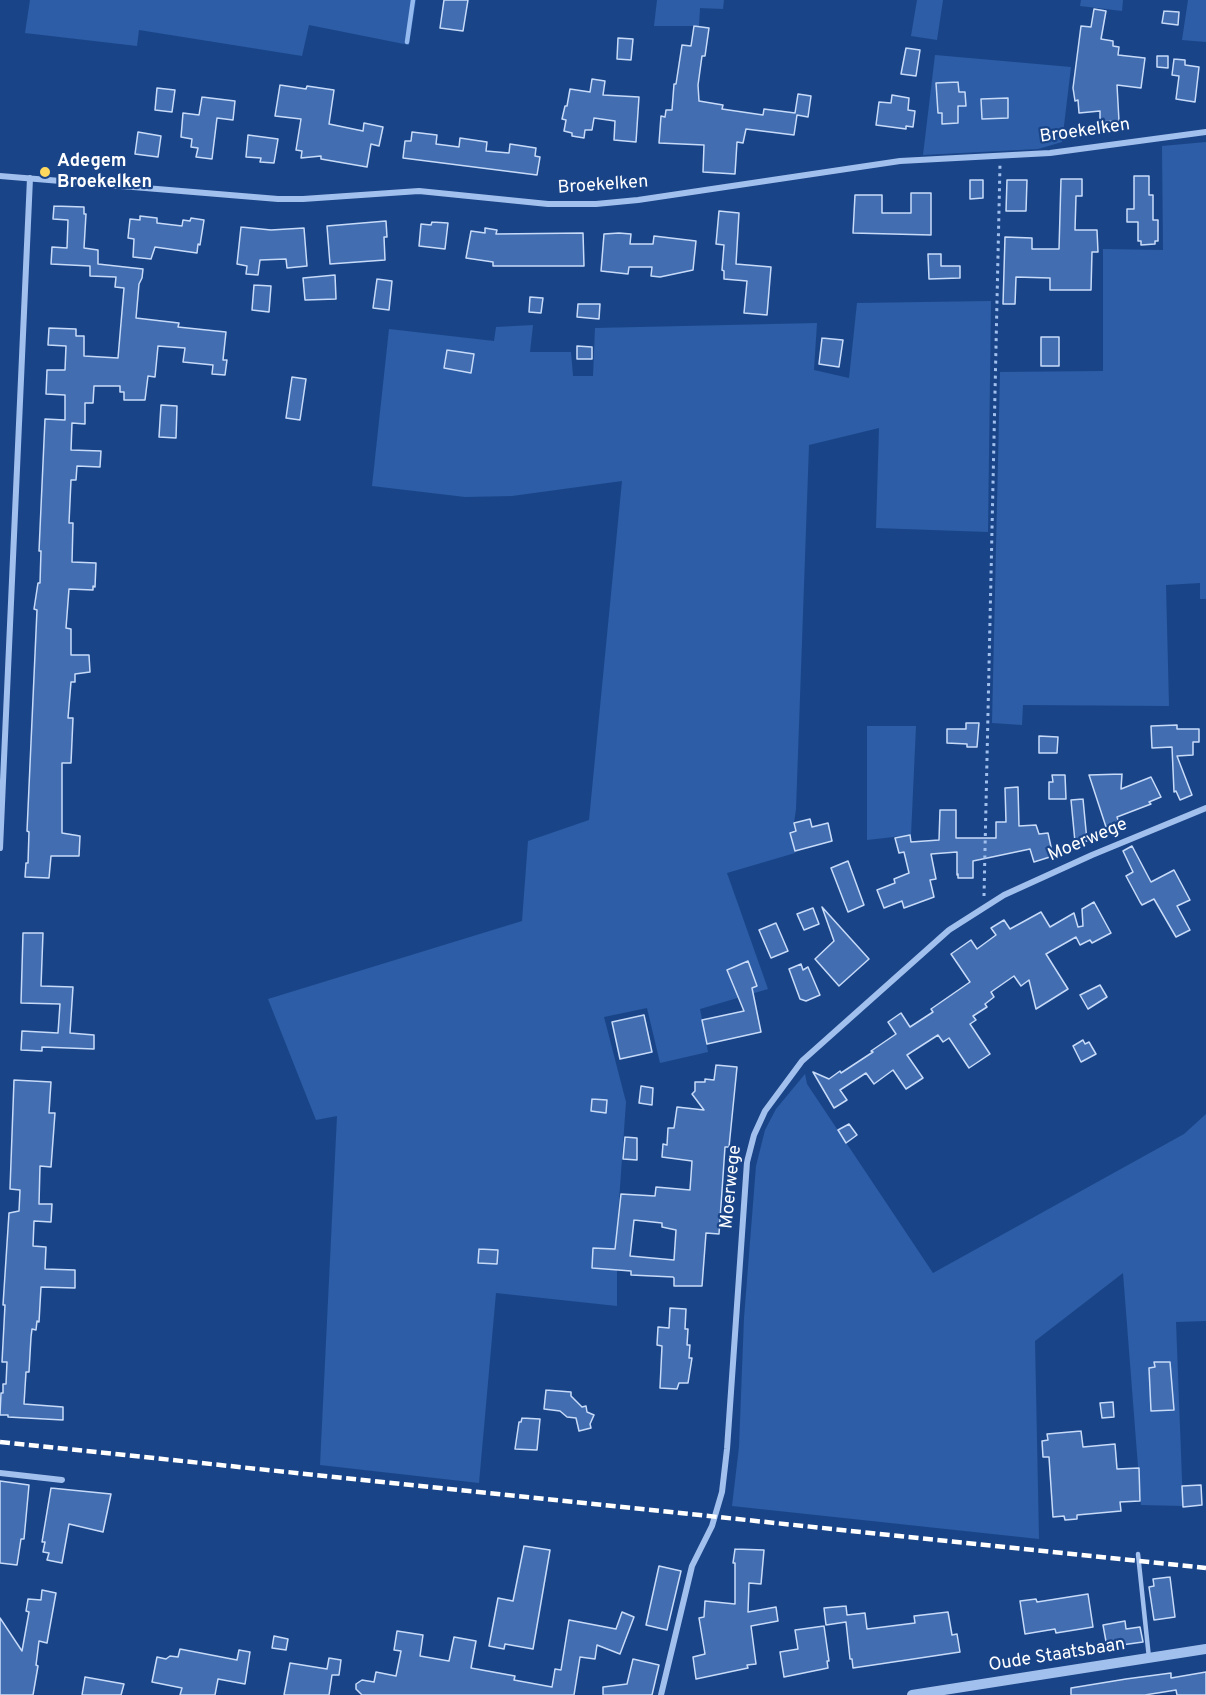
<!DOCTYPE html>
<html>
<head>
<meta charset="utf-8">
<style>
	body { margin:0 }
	canvas { display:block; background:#1a4488 }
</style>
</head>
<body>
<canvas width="1206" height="1695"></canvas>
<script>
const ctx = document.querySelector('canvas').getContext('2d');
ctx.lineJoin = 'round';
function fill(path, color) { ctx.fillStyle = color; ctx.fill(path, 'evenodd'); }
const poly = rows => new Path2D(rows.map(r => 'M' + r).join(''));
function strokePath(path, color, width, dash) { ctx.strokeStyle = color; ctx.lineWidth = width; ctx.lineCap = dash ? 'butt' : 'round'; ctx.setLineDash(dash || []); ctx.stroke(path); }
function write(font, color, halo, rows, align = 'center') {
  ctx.font = font + ' Overpass,sans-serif'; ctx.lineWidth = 4.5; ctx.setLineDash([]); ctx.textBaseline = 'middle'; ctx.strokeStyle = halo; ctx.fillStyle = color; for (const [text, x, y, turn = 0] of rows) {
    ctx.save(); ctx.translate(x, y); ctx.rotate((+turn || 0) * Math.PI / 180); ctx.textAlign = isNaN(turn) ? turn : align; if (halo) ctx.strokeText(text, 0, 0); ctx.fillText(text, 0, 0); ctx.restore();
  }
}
const green = poly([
	[30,0,416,0,409,45,309,25,302,56,139,30,137,46,25,33],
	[657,0,724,0,723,9,700,8,699,26,654,26],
	[917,0,943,0,937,40,911,36],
	[1081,0,1123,0,1122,11,1080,6],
	[1188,0,1206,0,1206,42,1182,40],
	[935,55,1071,67,1062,142,1038,149,923,155],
	[1206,142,1206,599,1200,599,1200,583,1166,585,1169,706,1023,705,1022,725,992,723,1000,372,1103,371,1103,249,1163,250,1162,146],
	[991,301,988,532,876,528,879,428,809,445,796,809,794,823,795,830,790,832,795,853,727,873,768,989,700,1009,708,1052,660,1063,647,1008,604,1017,626,1102,617,1229,617,1306,496,1293,479,1483,320,1465,337,1116,316,1120,268,999,522,921,528,841,589,820,622,481,512,496,465,497,372,486,389,329,494,341,496,327,533,325,530,352,571,352,573,376,593,376,595,328,817,323,814,370,849,378,857,303],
	[867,726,916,726,911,835,867,840],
	[805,1074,807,1084,933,1273,1184,1134,1206,1114,1206,1321,1176,1322,1183,1506,1141,1505,1123,1273,1035,1341,1039,1539,732,1506,739,1447,744,1318,756,1166,765,1130,776,1109]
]);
const stream = poly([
	[407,42,413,0]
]);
const building = poly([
	[444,0,468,0,463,31,440,28,444,0],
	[1094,9,1106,11,1101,39,1113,41,1113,46,1119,47,1118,55,1145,58,1141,88,1117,85,1119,121,1100,122,1100,111,1079,113,1078,100,1075,101,1073,88,1081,26,1091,27,1094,9],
	[1164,11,1179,12,1178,25,1162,23,1164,11],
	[694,26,709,28,705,56,702,56,698,85,699,101,723,105,722,109,763,115,764,109,795,113,798,94,811,96,808,117,797,115,794,135,746,129,743,143,737,142,735,174,703,172,704,145,659,143,661,116,665,117,666,110,672,110,674,84,676,84,682,45,691,46,694,26],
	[618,38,633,39,631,60,617,59,618,38],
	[906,48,920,50,916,76,901,74,906,48],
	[1157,56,1168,56,1168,68,1157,67,1157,56],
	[1174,59,1185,60,1185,65,1199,67,1195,102,1176,99,1179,76,1172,75,1174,59],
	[592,79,605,81,603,95,639,97,636,142,614,140,615,121,594,118,592,130,585,130,584,138,572,136,572,133,564,131,566,120,562,119,565,106,567,106,570,89,590,92,592,79],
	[958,82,959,92,965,92,966,106,958,106,958,123,942,124,942,113,938,113,936,83,958,82],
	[280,85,306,89,307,86,334,90,329,124,363,131,364,123,383,127,379,146,371,144,367,167,321,159,321,156,301,158,302,151,296,150,301,119,275,116,280,85],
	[157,88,175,90,172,112,155,110,157,88],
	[892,95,909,98,908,110,915,111,913,127,906,126,906,129,876,125,879,102,891,103,892,95],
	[202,97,235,101,233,120,217,118,212,159,196,157,198,148,191,147,192,139,181,137,183,113,199,115,202,97],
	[1008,98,1008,118,982,119,981,99,1008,98],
	[138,132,161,136,158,157,135,154,138,132],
	[412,132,437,135,436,144,459,147,460,138,487,142,486,151,509,153,510,144,536,148,535,156,540,157,537,175,403,158,405,141,411,141,412,132],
	[248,135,278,139,274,163,260,162,261,158,246,157,248,135],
	[1134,176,1149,176,1149,195,1153,195,1153,220,1158,220,1158,241,1155,241,1155,244,1141,245,1141,241,1138,241,1138,222,1127,222,1127,209,1134,209,1134,176],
	[1061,179,1082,179,1082,196,1076,196,1075,230,1097,230,1098,252,1092,252,1091,290,1050,290,1050,278,1016,277,1015,304,1003,304,1005,237,1032,238,1032,249,1059,249,1061,179],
	[970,180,983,180,983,198,970,199,970,180],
	[1007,180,1027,180,1026,211,1006,211,1007,180],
	[911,193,931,193,931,235,853,233,855,195,882,195,882,213,911,213,911,193],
	[54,206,84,207,84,214,86,214,84,248,98,250,98,264,143,269,142,278,139,284,136,318,179,323,178,327,226,332,223,360,227,360,225,375,212,374,213,365,183,362,185,348,158,346,155,377,148,376,145,400,124,400,124,392,120,392,120,386,94,386,93,403,85,403,85,424,72,423,71,450,101,451,100,467,77,466,76,480,71,480,69,523,73,523,72,562,96,563,95,587,93,586,93,590,69,589,66,628,71,629,71,655,89,655,90,672,75,674,75,682,71,682,68,718,73,718,71,763,62,763,62,833,80,836,79,856,51,856,49,878,25,877,26,863,28,863,29,832,27,831,37,610,34,609,38,583,40,583,41,551,39,551,45,419,65,420,65,395,46,394,47,370,65,370,66,346,48,345,49,328,76,329,76,336,84,336,84,356,118,358,124,288,115,287,116,277,90,276,90,266,51,264,52,247,67,248,68,220,53,219,54,206],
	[719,211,739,213,736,264,771,267,767,315,744,313,747,281,724,279,724,271,722,270,724,245,716,244,719,211],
	[140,216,157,218,157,223,182,226,183,220,190,221,191,218,204,220,200,245,198,244,197,253,155,247,151,259,133,257,134,239,128,238,130,219,140,220,140,216],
	[386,221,387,237,384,237,385,260,330,264,327,226,386,221],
	[432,222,448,223,445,249,419,246,421,224,431,225,432,222],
	[241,227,271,230,304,228,307,266,287,268,286,259,260,260,258,275,246,274,247,266,237,264,241,227],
	[485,228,497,230,496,234,583,233,584,266,493,266,493,262,466,258,471,231,485,233,485,228],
	[619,233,631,234,630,244,653,244,654,236,696,241,693,270,660,277,651,276,652,267,629,267,628,274,601,271,604,234,619,233],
	[928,254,941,254,941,266,960,266,960,278,929,279,928,254],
	[335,275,336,299,305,300,303,278,335,275],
	[377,279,392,281,389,310,373,308,377,279],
	[254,285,271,286,269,312,252,310,254,285],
	[530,297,543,298,541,313,529,312,530,297],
	[578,304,600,304,599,319,577,317,578,304],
	[1041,337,1059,337,1059,366,1041,366,1041,337],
	[822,338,843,340,839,367,819,364,822,338],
	[577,346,592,347,592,359,577,359,577,346],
	[447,350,474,354,471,373,444,368,447,350],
	[292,377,306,379,300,420,286,418,292,377],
	[161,405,177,406,176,438,159,437,161,405],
	[966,723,979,723,977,747,967,747,967,744,947,743,947,729,966,729,966,723],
	[1177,725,1177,729,1199,729,1199,742,1193,742,1193,755,1177,756,1192,795,1180,800,1176,791,1174,792,1172,747,1152,748,1151,726,1177,725],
	[1039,736,1058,737,1057,753,1039,753,1039,736],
	[1122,774,1121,789,1151,777,1161,797,1149,802,1151,804,1117,817,1119,823,1106,827,1089,775,1122,774],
	[1052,775,1065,775,1066,799,1049,799,1049,782,1053,782,1052,775],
	[1018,787,1019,826,1036,825,1039,834,1048,833,1053,856,1034,862,1030,849,973,861,973,878,958,878,958,874,957,875,957,852,931,854,936,879,930,880,934,897,904,908,902,901,884,908,877,890,895,883,894,879,909,873,904,852,899,853,895,838,910,835,911,842,939,840,940,810,956,810,956,838,996,838,996,822,1006,822,1005,788,1018,787],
	[1083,799,1087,841,1075,842,1071,800,1083,799],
	[810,819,812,827,828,823,832,841,795,851,790,833,796,831,794,823,810,819],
	[1132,846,1151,882,1174,870,1190,900,1177,906,1190,930,1176,937,1154,899,1142,905,1140,902,1126,876,1133,872,1123,851,1132,846],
	[848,861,864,905,848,912,831,868,848,861],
	[1094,902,1111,933,1092,943,1090,940,1080,945,1076,937,1046,954,1068,989,1036,1009,1029,980,1021,986,1014,976,991,992,994,997,985,1004,987,1007,973,1016,976,1020,970,1024,990,1054,969,1068,949,1038,943,1042,938,1035,907,1055,923,1078,906,1089,893,1070,874,1084,866,1073,840,1090,847,1100,834,1108,813,1072,829,1079,840,1071,841,1073,873,1052,871,1051,896,1034,888,1022,901,1013,910,1027,933,1012,931,1009,970,982,951,954,971,940,977,949,996,935,991,928,1004,920,1010,929,1041,912,1050,927,1074,913,1078,927,1083,926,1082,909,1094,902],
	[822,907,869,959,839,986,815,959,834,941,822,907],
	[813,908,819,924,804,930,797,914,813,908],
	[776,923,788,951,771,958,759,930,776,923],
	[23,933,43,933,41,986,73,987,70,1033,94,1035,94,1049,42,1047,42,1051,21,1050,22,1031,58,1033,60,1004,21,1003,23,933],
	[748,961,757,986,752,988,761,1032,707,1044,702,1020,744,1011,727,970,748,961],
	[801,964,803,970,808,967,820,995,806,1001,800,999,789,969,801,964],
	[1100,985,1107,997,1088,1009,1080,995,1100,985],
	[644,1015,652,1052,620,1059,612,1022,644,1015],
	[1083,1040,1085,1044,1089,1042,1096,1054,1081,1062,1073,1046,1083,1040],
	[716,1065,737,1067,729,1147,725,1147,719,1234,706,1233,702,1286,674,1286,674,1278,673,1277,631,1275,631,1271,592,1268,593,1248,615,1249,621,1194,655,1196,656,1187,690,1190,692,1161,662,1157,663,1144,667,1145,668,1128,674,1128,677,1107,704,1110,692,1094,695,1091,695,1082,705,1082,705,1079,714,1080,716,1065],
	[634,1220,662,1223,662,1227,676,1230,674,1260,630,1256,634,1220],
	[14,1080,51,1082,49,1113,55,1113,51,1167,40,1166,39,1204,52,1204,51,1222,34,1221,33,1246,46,1247,45,1269,75,1270,75,1288,41,1287,39,1322,37,1321,36,1330,32,1329,31,1337,29,1372,26,1372,24,1404,63,1407,63,1420,8,1417,8,1415,0,1415,1,1393,3,1393,3,1384,6,1384,7,1362,2,1362,5,1305,3,1305,9,1213,19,1211,20,1190,10,1189,14,1080],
	[641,1086,653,1088,652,1105,639,1103,641,1086],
	[592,1099,607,1100,606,1113,591,1111,592,1099],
	[849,1124,857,1135,846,1143,838,1130,849,1124],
	[625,1137,637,1138,637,1160,623,1159,625,1137],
	[479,1249,498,1250,497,1264,478,1263,479,1249],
	[670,1308,686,1309,685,1329,688,1329,687,1345,690,1345,689,1358,692,1358,688,1383,679,1383,677,1389,660,1388,662,1346,657,1345,658,1327,669,1328,670,1308],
	[1154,1362,1170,1362,1174,1410,1151,1411,1149,1368,1155,1367,1154,1362],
	[546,1390,571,1392,571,1396,582,1407,586,1406,587,1412,594,1415,590,1424,591,1428,579,1431,576,1418,567,1417,560,1411,544,1409,546,1390],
	[1113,1402,1114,1417,1102,1418,1100,1403,1113,1402],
	[522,1418,540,1419,537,1450,515,1449,519,1422,521,1422,522,1418],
	[1081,1431,1083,1447,1115,1444,1117,1469,1139,1468,1140,1501,1120,1502,1121,1511,1077,1515,1077,1519,1065,1520,1064,1516,1053,1517,1049,1457,1043,1457,1042,1441,1048,1440,1047,1434,1081,1431],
	[0,1481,29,1485,24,1539,21,1539,17,1565,0,1563,0,1481],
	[1201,1485,1202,1505,1183,1507,1182,1486,1201,1485],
	[51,1488,111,1494,103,1532,69,1524,62,1563,47,1560,49,1553,43,1552,45,1542,42,1542,51,1488],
	[524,1546,550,1550,533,1649,505,1644,504,1649,489,1646,498,1598,513,1601,524,1546],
	[735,1549,764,1550,761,1584,749,1583,748,1612,776,1607,778,1621,751,1626,756,1664,747,1665,748,1668,696,1679,693,1657,705,1654,699,1618,704,1617,705,1601,735,1604,735,1563,733,1563,735,1549],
	[659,1566,681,1571,667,1630,646,1625,659,1566],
	[1170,1577,1175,1617,1154,1620,1149,1587,1154,1586,1153,1579,1170,1577],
	[42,1590,56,1593,47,1643,39,1641,36,1665,38,1666,33,1695,0,1695,0,1618,22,1651,29,1612,26,1611,28,1599,41,1600,42,1590],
	[1088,1594,1093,1627,1056,1633,1055,1629,1025,1634,1020,1601,1036,1599,1037,1602,1088,1594],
	[846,1606,847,1615,865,1613,867,1629,915,1623,914,1616,948,1612,952,1635,957,1634,960,1652,853,1668,852,1659,850,1659,846,1622,826,1625,824,1608,846,1606],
	[622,1612,634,1617,620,1654,597,1645,595,1659,580,1657,574,1695,362,1695,356,1689,356,1684,362,1680,374,1682,376,1672,396,1676,401,1651,394,1650,397,1631,423,1635,420,1656,449,1661,454,1637,476,1641,471,1668,515,1676,514,1680,552,1687,555,1669,561,1670,569,1620,616,1629,622,1612],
	[1125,1621,1126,1629,1140,1627,1143,1642,1107,1647,1103,1625,1125,1621],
	[824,1626,829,1661,827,1661,828,1668,784,1677,780,1652,798,1649,795,1630,824,1626],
	[274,1636,288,1639,286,1650,272,1648,274,1636],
	[180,1649,237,1660,239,1650,250,1652,245,1684,218,1679,215,1695,180,1695,182,1688,152,1682,157,1657,166,1659,170,1656,178,1657,180,1649],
	[329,1658,341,1660,339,1675,332,1675,329,1695,284,1695,290,1663,327,1669,329,1658],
	[633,1659,659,1665,652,1695,603,1695,603,1687,627,1684,633,1659],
	[1206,1672,1206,1695,1177,1695,1176,1690,1145,1695,1071,1695,1071,1688,1126,1679,1171,1673,1171,1678,1206,1672],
	[85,1677,124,1684,121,1695,82,1695,85,1677]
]);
const path = poly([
	[984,896,1000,164]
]);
const service = poly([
	[1138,1554,1149,1658]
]);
const minor = poly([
	[0,176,278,199,303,199,419,191,548,204,596,204,638,200,900,161,1050,153,1206,132],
	[0,848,30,178],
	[0,1473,62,1480],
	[661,1695,692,1566,712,1526,722,1492,727,1449,747,1162,754,1135,765,1111,802,1061,949,930,1004,895,1092,855,1206,808]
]);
const tertiary = poly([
	[912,1695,1206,1649]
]);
const rail = poly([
	[0,1442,1206,1568]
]);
const markers = [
	[45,172,6,"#ffd95d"]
];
const streetNames = [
	["Broekelken",1085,132,-8],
	["Broekelken",603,186,-4],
	["Moerwege",1088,841,-23],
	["Moerwege",732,1187,-84],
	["Oude Staatsbaan",1057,1656,-9]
];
const poiNames = [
	["Adegem",57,162],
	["Broekelken",57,183]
];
fill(green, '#2c5da6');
strokePath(stream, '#94baef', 4.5);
fill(building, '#426eb1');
strokePath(building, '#c7dbf9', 1.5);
strokePath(path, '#a2c0ed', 3, [3, 4.5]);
strokePath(service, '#a2c0ed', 4.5);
strokePath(minor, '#a2c0ed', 6);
strokePath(tertiary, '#a2c0ed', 10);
strokePath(rail, '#fff', 4.5, [10, 4.5]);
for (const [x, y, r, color] of markers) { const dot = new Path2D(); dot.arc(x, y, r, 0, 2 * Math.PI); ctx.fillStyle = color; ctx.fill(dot); strokePath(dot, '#1a4488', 2); }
write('18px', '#fff', '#1a4488', streetNames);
write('bold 18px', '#fff', '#1a4488', poiNames, 'left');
</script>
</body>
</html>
